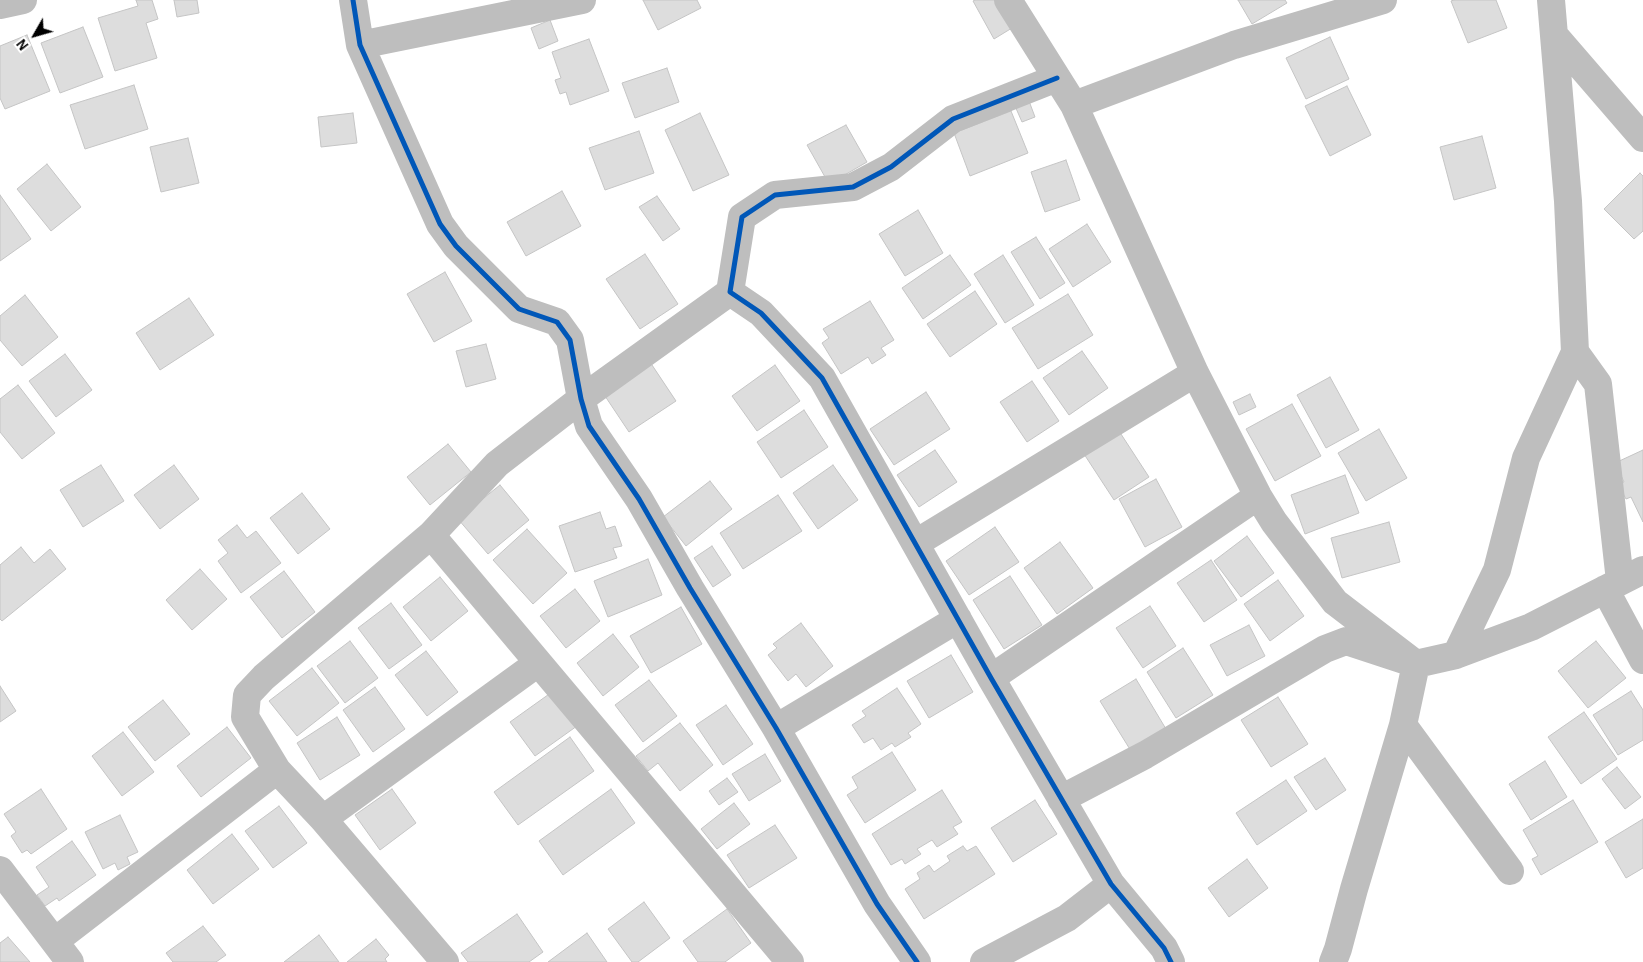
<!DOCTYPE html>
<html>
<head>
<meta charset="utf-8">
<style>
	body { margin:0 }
	#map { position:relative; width:1643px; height:962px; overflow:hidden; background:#fff; font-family:"Alegreya Sans",sans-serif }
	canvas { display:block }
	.north { position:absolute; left:10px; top:10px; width:50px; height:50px; -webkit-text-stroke:4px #fff; paint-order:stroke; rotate:232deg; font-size:14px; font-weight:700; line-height:20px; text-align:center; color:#000 }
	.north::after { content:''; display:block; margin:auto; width:18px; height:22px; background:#000; clip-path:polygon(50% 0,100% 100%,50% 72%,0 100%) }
</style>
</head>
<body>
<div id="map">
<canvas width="1643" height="962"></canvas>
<div class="north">N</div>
</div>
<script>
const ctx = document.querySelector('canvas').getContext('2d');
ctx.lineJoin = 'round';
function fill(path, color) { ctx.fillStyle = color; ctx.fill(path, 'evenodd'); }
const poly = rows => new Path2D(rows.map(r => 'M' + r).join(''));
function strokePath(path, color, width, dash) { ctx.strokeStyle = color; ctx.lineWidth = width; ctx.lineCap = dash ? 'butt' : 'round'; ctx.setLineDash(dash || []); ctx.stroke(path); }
const building = poly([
	[136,0,152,0,158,19,146,23,157,58,115,71,98,18,138,6,136,0],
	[174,0,197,0,199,13,177,17,174,0],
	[643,0,697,0,701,8,658,30,643,0],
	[975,0,997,0,1012,28,994,39,973,1,975,0],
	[1238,0,1285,0,1287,3,1252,24,1238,0],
	[1454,0,1496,0,1507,28,1468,43,1451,1,1454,0],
	[550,20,558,41,539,49,531,28,550,20],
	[83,27,103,77,60,93,41,43,83,27],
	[27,35,50,91,5,109,0,98,0,46,27,35],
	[1330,37,1349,79,1306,99,1286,58,1330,37],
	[589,39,609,91,570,105,566,92,560,94,555,80,561,78,552,52,589,39],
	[667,68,679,102,635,118,622,83,667,68],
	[134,85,148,129,85,149,70,105,134,85],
	[1347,86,1371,135,1330,156,1305,106,1347,86],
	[1029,101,1035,117,1022,122,1015,106,1029,101],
	[1011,111,1028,153,970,176,954,133,1011,111],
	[353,113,357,143,321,147,318,117,353,113],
	[700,113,729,175,693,191,665,130,700,113],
	[846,125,867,162,829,184,807,145,846,125],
	[639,131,654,173,605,190,589,148,639,131],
	[1482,136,1496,188,1454,200,1440,147,1482,136],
	[188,138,199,183,161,192,150,147,188,138],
	[1066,160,1080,200,1045,212,1031,172,1066,160],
	[47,164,81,207,51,231,17,189,47,164],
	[1640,173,1643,176,1643,231,1634,239,1604,209,1640,173],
	[562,191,581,226,526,256,507,222,562,191],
	[0,195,31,239,0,261,0,195],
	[657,196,680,229,663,241,639,207,657,196],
	[918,210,943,253,905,276,879,234,918,210],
	[1087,224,1111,262,1073,287,1049,249,1087,224],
	[1036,237,1065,283,1040,299,1011,252,1036,237],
	[645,254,678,304,640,329,606,279,645,254],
	[950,255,971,285,923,319,902,288,950,255],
	[1003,255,1034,305,1005,323,974,274,1003,255],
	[445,272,472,321,434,342,407,294,445,272],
	[975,291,997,324,950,357,927,324,975,291],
	[1068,294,1093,335,1038,369,1012,328,1068,294],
	[25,295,58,337,22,366,0,340,0,316,25,295],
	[189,298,214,335,160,370,136,333,189,298],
	[870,301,894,340,881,348,886,355,872,364,868,357,841,374,822,343,829,338,823,329,870,301],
	[486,344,496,379,466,387,456,351,486,344],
	[1082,351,1108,388,1069,415,1043,378,1082,351],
	[65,354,92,390,56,417,29,381,65,354],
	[650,362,676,401,629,432,603,393,650,362],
	[775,365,800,401,757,431,732,396,775,365],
	[1330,377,1359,430,1326,448,1297,395,1330,377],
	[1032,381,1059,421,1027,442,1000,402,1032,381],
	[18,385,55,433,22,459,0,432,0,399,18,385],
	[926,392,950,429,894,465,870,429,926,392],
	[1250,394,1256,407,1239,415,1233,402,1250,394],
	[1292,404,1321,456,1275,481,1246,429,1292,404],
	[804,410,828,447,781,478,757,442,804,410],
	[1379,429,1407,478,1366,501,1338,453,1379,429],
	[1119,431,1149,477,1114,500,1084,454,1119,431],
	[448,444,471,472,430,505,407,477,448,444],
	[935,450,957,482,919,507,897,475,935,450],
	[1643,450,1643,522,1631,497,1626,499,1618,484,1624,482,1615,463,1643,450],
	[101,465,124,501,83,527,60,490,101,465],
	[174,465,199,499,160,529,134,495,174,465],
	[833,465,858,500,818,529,793,493,833,465],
	[1345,475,1359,513,1305,534,1291,495,1345,475],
	[1156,479,1182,527,1145,547,1119,499,1156,479],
	[710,481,732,509,686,546,663,517,710,481],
	[500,485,529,520,488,554,458,519,500,485],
	[302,493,330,529,298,554,270,518,302,493],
	[778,495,802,531,743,569,720,533,778,495],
	[600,512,606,529,615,526,622,546,613,548,617,558,575,572,559,526,600,512],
	[1389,522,1400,562,1342,578,1331,538,1389,522],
	[237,525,247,538,256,531,281,563,241,593,218,561,228,553,218,540,237,525],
	[995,527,1019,562,969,595,946,561,995,527],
	[527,529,567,573,533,604,493,560,527,529],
	[1247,536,1274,573,1241,597,1214,561,1247,536],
	[1060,542,1093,588,1057,614,1024,568,1060,542],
	[712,546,731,575,713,587,694,558,712,546],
	[21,547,34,563,50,549,66,569,2,621,0,619,0,565,21,547],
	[648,559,662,595,608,617,594,581,648,559],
	[1211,560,1237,600,1204,622,1177,583,1211,560],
	[200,569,227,599,192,630,166,600,200,569],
	[284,571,315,612,282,638,250,597,284,571],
	[1010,576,1042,625,1004,649,973,600,1010,576],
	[440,577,468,611,431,641,403,607,440,577],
	[1278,580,1304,616,1270,641,1244,604,1278,580],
	[575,589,600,621,566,648,540,616,575,589],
	[391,603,422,645,389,669,358,628,391,603],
	[1150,606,1176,646,1143,668,1116,628,1150,606],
	[681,607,702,644,651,673,630,636,681,607],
	[801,623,833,666,806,687,796,674,788,681,768,655,777,648,773,644,801,623],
	[1249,625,1265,656,1227,676,1210,645,1249,625],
	[613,634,639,667,603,696,577,663,613,634],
	[350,641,378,678,345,703,317,666,350,641],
	[1596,641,1626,678,1588,708,1558,671,1596,641],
	[1183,648,1213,695,1176,718,1147,672,1183,648],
	[426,651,458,692,427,716,395,675,426,651],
	[951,655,973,692,929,718,907,681,951,655],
	[312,668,339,703,297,736,269,701,312,668],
	[1136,679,1166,729,1131,751,1100,701,1136,679],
	[649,680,677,716,643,742,615,705,649,680],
	[0,686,16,711,0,722,0,686],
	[375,687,405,729,373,752,343,710,375,687],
	[897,688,921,724,908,733,911,737,895,747,892,743,881,750,873,738,864,743,852,725,866,716,862,711,897,688],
	[1631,691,1643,710,1643,740,1618,755,1593,715,1631,691],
	[552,692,577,726,535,756,510,722,552,692],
	[1278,697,1308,744,1271,767,1241,720,1278,697],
	[163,700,190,734,155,761,128,727,163,700],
	[726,705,753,744,723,765,696,725,726,705],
	[1584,712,1617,759,1581,784,1548,737,1584,712],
	[337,717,360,755,320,780,297,743,337,717],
	[680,723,713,765,680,791,658,763,648,771,636,756,680,723],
	[227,727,251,758,201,797,177,766,227,727],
	[123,732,154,772,122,796,92,756,123,732],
	[570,737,594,771,518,825,494,792,570,737],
	[892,752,916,790,865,823,847,795,858,788,852,777,892,752],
	[765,754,781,781,749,801,732,774,765,754],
	[1325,758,1346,790,1316,810,1294,777,1325,758],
	[1545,761,1567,797,1531,820,1509,784,1545,761],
	[1617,767,1641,797,1625,809,1602,779,1617,767],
	[727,778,738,792,719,805,709,791,727,778],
	[1286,780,1307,811,1257,845,1236,813,1286,780],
	[41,789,67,829,31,854,27,850,22,853,11,836,16,832,4,814,41,789],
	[392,789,416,823,380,850,355,815,392,789],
	[611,789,635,823,563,875,539,841,611,789],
	[942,790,962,822,953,827,958,834,937,847,932,840,917,849,921,854,905,864,902,859,891,865,872,834,942,790],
	[1035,800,1057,834,1013,862,991,828,1035,800],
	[1573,800,1598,842,1541,875,1532,859,1538,856,1523,830,1573,800],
	[734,803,750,824,717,849,701,829,734,803],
	[279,806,307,843,273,868,245,831,279,806],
	[120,815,138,852,127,857,130,864,118,870,115,863,103,869,85,832,120,815],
	[1643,819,1643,868,1626,878,1605,842,1643,819],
	[775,825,797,858,749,888,727,855,775,825],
	[232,834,259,869,213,904,187,870,232,834],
	[72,841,96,875,59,901,57,898,45,906,37,895,49,887,36,867,72,841],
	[963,846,967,851,976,846,995,874,924,919,905,889,920,879,917,873,929,865,934,872,950,861,947,856,963,846],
	[1247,859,1268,888,1229,917,1208,888,1247,859],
	[644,902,670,938,638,962,632,962,608,929,644,902],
	[727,909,751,943,725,962,698,962,683,941,727,909],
	[517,914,543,952,529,962,468,962,461,953,517,914],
	[203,926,226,955,216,962,173,962,166,953,203,926],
	[587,933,607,962,548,962,587,933],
	[319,935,339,962,284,962,319,935],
	[8,937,30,962,0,962,0,943,8,937],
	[376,939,389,955,385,959,387,962,347,962,376,939]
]);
const minor = poly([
	[353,0,360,45,440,224,456,246,519,309,557,322,570,340,581,399,589,426,639,499,690,588,776,728,877,904,917,962],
	[1008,0,1074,105,1195,373,1258,496,1274,522,1335,602,1416,664,1403,725,1354,889,1338,949,1333,962],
	[0,5,23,0],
	[1554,35,1643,138],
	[360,45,582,0],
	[1057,78,953,119,891,167,853,187,775,195,742,217,730,292,761,313,822,378,991,678,1111,884,1164,948,1171,962],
	[1074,105,1234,45,1383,0],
	[1575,352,1598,384,1620,581],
	[431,535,790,962],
	[916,543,1195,373],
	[1605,589,1643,660],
	[1456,655,1497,570,1526,458,1575,352,1568,201,1551,0],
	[991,678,1258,496],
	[1403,725,1510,871],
	[776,728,958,619],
	[1061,799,1145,755,1325,649,1346,641,1416,664,1456,655,1531,627,1643,570],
	[323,819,538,663],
	[0,870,70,962],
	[55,941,277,770],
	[445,962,323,819,277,770,245,717,247,695,264,677,431,535,497,464,581,399,730,292],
	[984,962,1067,918,1111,884]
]);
const cycleway = poly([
	[353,0,360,45,440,224,456,246,519,309,557,322,570,340,581,399,589,426,639,499,690,588,776,728,877,904,917,962],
	[1057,78,953,119,891,167,853,187,775,195,742,217,730,292,761,313,822,378,991,678,1111,884,1164,948,1171,962]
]);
fill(building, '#ddd');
strokePath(building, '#c5c5c5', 1);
strokePath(minor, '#bebebe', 28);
strokePath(cycleway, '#0057b8', 5);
</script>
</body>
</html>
